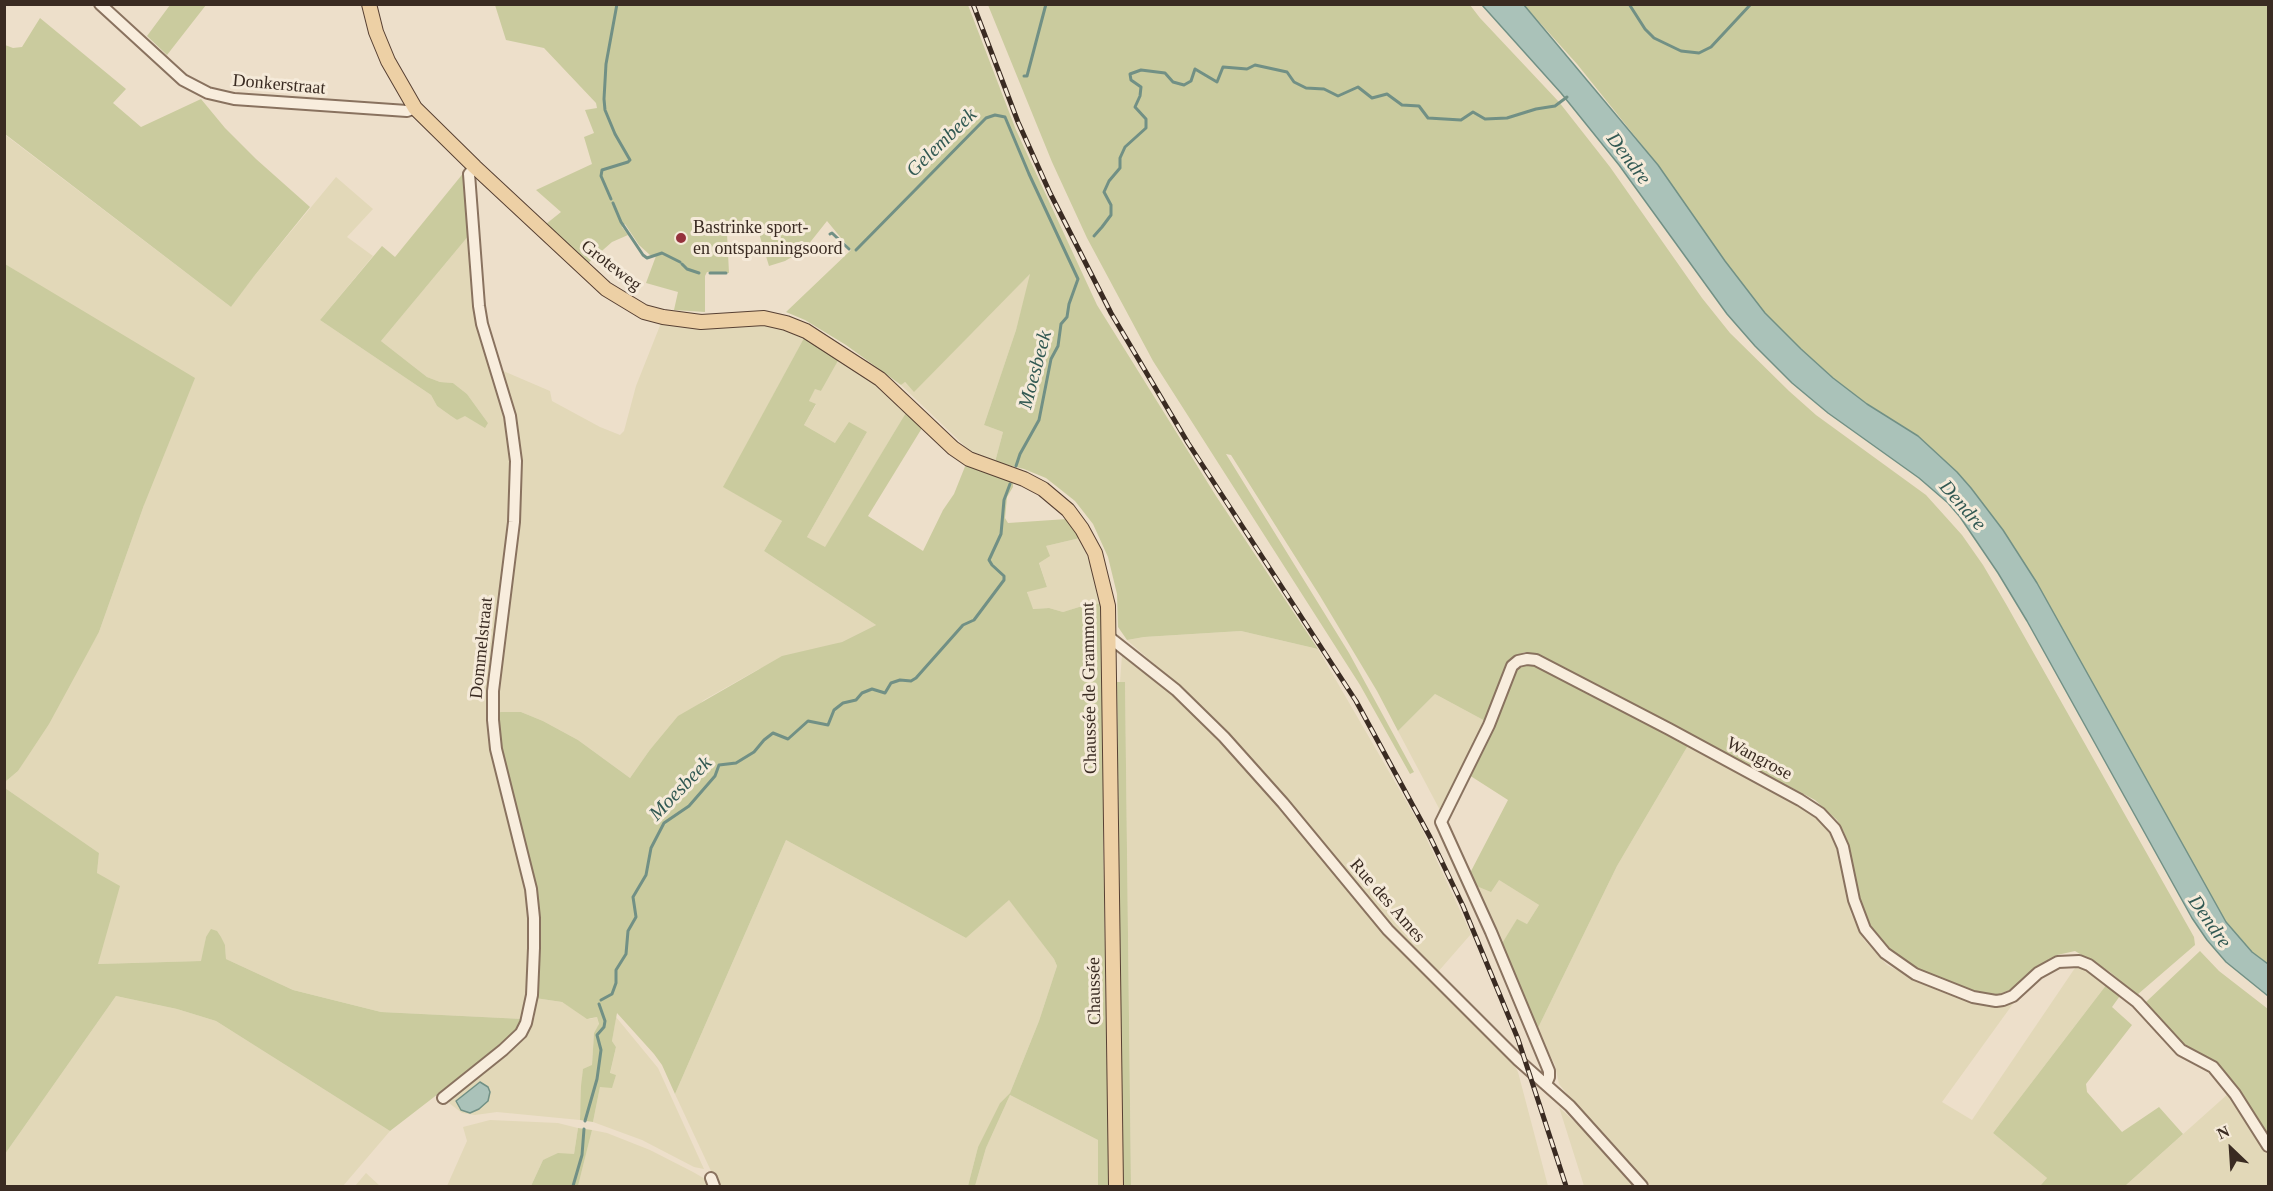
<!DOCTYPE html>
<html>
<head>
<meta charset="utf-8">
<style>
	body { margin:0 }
	#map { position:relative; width:2273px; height:1191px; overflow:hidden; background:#eddfca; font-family:Georgia,serif }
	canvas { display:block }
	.frame { position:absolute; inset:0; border:6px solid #3a2b22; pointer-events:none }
	.north { position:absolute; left:2201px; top:1119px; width:60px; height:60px; -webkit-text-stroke:4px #f5ead9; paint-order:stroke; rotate:335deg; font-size:16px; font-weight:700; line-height:24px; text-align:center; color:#3a2b22 }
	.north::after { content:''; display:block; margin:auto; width:21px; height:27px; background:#3a2b22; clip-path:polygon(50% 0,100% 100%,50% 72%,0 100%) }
</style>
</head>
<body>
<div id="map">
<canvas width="2273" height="1191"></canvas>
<div class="frame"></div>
<div class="north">N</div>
</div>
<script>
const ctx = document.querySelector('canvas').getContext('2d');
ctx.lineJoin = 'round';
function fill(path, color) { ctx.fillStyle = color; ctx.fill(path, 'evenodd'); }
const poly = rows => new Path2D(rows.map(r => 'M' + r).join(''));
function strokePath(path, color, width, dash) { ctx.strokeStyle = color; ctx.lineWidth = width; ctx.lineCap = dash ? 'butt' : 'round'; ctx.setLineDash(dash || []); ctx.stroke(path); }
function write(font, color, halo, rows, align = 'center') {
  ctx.font = font + ' Georgia,serif'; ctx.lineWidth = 6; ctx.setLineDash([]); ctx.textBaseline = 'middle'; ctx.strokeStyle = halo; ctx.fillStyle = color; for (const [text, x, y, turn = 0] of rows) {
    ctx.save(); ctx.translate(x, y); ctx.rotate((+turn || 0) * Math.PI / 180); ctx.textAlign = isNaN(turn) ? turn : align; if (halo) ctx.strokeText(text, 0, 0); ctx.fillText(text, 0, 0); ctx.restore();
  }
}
const farmland = poly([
	[4,134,231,307,255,275,336,177,373,209,347,237,373,256,320,320,431,395,437,406,451,416,457,420,465,415,488,423,467,394,453,383,440,382,427,377,381,341,470,234,474,290,507,420,510,442,511,489,508,537,490,692,532,918,531,971,523,1019,381,1012,293,990,226,959,225,945,206,937,202,961,98,964,97,873,99,853,5,788,5,782,18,771,99,632,144,505,87,315,5,264],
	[1031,273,1016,330,984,425,1003,432,995,462,970,451,901,385,904,382,914,391],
	[661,323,699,329,761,324,787,330,804,338,724,487,782,521,764,551,876,625,842,642,759,669,704,700,649,751,630,778,578,740,543,721,521,712,494,714,519,511,501,370,550,391,552,401,600,427,620,435,624,431,636,386],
	[839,359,867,377,907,411,825,548,807,537,867,432,835,443,804,425,816,405,809,401,815,388,821,391],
	[1080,538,1089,561,1101,604,1092,603,1063,612,1049,608,1032,609,1027,591,1047,587,1039,562,1046,546],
	[1241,631,1318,649,1421,827,1471,934,1437,973,1395,930,1265,774,1178,685,1127,640,1144,637],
	[1122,655,1128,656,1165,686,1210,729,1244,765,1398,949,1456,1001,1511,1058,1518,1072,1548,1186,1131,1186,1125,683,1120,682],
	[1435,694,1487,722,1442,814,1398,731],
	[1690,742,1814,816,1829,830,1837,847,1851,914,1864,940,1887,965,1939,991,1972,1003,1996,1007,2015,1001,1942,1102,1972,1120,2077,965,2107,984,1993,1133,2047,1178,2040,1186,1651,1186,1609,1145,1559,1084,1555,1065,1537,1030,1617,866],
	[786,840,966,938,1009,899,1054,959,1057,966,1039,1021,1010,1093,1000,1103,978,1147,968,1186,718,1186,675,1094],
	[1499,880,1539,905,1527,924,1517,920,1501,945,1474,885],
	[116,996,177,1009,216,1021,390,1131,343,1186,5,1186,5,1154],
	[535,998,562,1002,590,1019,597,1017,599,1025,594,1033,592,1066,583,1070,580,1120,497,1112,475,1115,462,1113,449,1103,450,1099,523,1038,535,1017],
	[616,1017,658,1068,704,1169,694,1167,642,1140,593,1122,600,1087,616,1075,610,1074,616,1047,612,1041],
	[2229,1093,2268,1155,2268,1186,2125,1186],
	[1010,1095,1098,1140,1098,1186,975,1186,986,1148],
	[1559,1107,1584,1131,1633,1186,1584,1186],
	[490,1120,558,1123,578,1128,574,1154,543,1160,531,1186,447,1186,467,1141,463,1127],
	[592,1130,607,1133,650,1150,693,1172,707,1180,710,1186,578,1186],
	[366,1173,380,1186,355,1186]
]);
const green = poly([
	[170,5,206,5,167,55,147,36],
	[495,5,968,5,1016,130,1097,305,1216,496,1318,649,1241,631,1144,637,1127,640,1118,627,1117,594,1108,557,1093,524,1075,501,1046,478,1024,469,995,462,1003,432,984,425,1016,330,1030,274,914,392,905,382,901,385,846,345,805,320,786,312,851,250,827,221,804,250,785,261,769,266,757,227,727,234,729,273,707,272,705,276,705,312,674,310,678,292,646,283,656,256,650,255,639,245,625,224,622,227,628,235,612,242,587,264,546,224,561,212,536,190,592,164,584,137,594,133,585,110,597,108,596,103,544,48,506,40],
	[988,5,1470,5,1480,18,1559,102,1610,167,1702,298,1730,333,1789,391,1816,415,1926,495,1962,535,1983,565,2006,604,2194,937,2195,945,2137,995,2110,972,2075,951,2057,955,2046,961,2012,989,1997,995,1981,993,1933,977,1898,957,1884,944,1868,922,1858,896,1848,845,1843,830,1837,820,1815,800,1538,655,1525,652,1514,656,1507,667,1487,722,1435,694,1398,731,1377,691,1320,596,1231,455,1226,454,1349,653,1414,772,1410,774,1360,685,1153,361,1087,238,1052,162],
	[1524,5,2268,5,2268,964,2252,952,2226,922,2037,583,2003,530,1971,488,1957,472,1918,436,1867,404,1833,378,1801,349,1765,313,1725,261,1658,165,1577,64],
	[40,18,126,89,113,103,141,127,201,99,225,128,256,159,310,207,255,275,231,307,5,134,5,45,13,48,22,47],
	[465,171,470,234,381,341,427,377,440,382,453,383,467,394,488,423,485,428,465,416,457,420,451,416,437,406,431,395,320,320,382,246,395,257],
	[5,264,195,378,144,505,99,632,49,724,18,771,5,782],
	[804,338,839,359,821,391,815,389,809,401,816,404,804,425,835,443,849,422,867,432,807,537,825,547,907,411,922,428,868,516,923,551,943,510,954,494,966,464,1013,483,1013,487,1007,497,1005,518,1008,523,1067,519,1080,538,1046,546,1050,556,1039,563,1047,587,1027,592,1033,609,1049,608,1063,612,1092,603,1101,604,1103,662,1103,835,1109,1186,1098,1186,1098,1140,1010,1095,986,1148,975,1186,968,1186,978,1147,1000,1103,1010,1093,1039,1021,1057,966,1054,959,1009,900,966,938,786,840,675,1094,662,1065,654,1054,617,1013,612,1041,616,1047,610,1073,616,1075,612,1088,600,1087,593,1122,580,1120,581,1086,583,1069,592,1065,594,1033,599,1024,597,1017,587,1019,562,1002,535,998,536,927,494,714,501,712,521,712,543,721,578,740,630,778,649,751,678,716,782,656,842,642,876,625,764,551,782,521,723,487],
	[1523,663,1537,665,1690,742,1617,866,1537,1030,1501,945,1517,919,1527,924,1539,905,1499,880,1491,892,1474,885,1469,875,1508,800,1469,775,1514,668],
	[1117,682,1125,682,1131,1186,1123,1186],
	[5,788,99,853,97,873,120,886,98,964,201,961,206,937,211,929,217,931,221,937,225,945,226,959,293,990,381,1012,523,1019,518,1029,504,1043,390,1131,216,1021,177,1009,116,996,5,1154],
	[2200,951,2219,971,2268,1009,2268,1138,2231,1083,2187,1048,2147,1007,2146,1002],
	[2107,984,2122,993,2112,1007,2132,1025,2086,1084,2087,1092,2122,1132,2159,1107,2183,1134,2125,1186,2040,1186,2047,1178,1993,1133],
	[578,1128,592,1130,578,1186,531,1186,543,1160,558,1153,574,1154]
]);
const water = poly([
	[1482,5,1524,5,1658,165,1725,261,1765,313,1801,349,1833,378,1867,404,1918,436,1957,472,1971,488,2003,530,2037,583,2226,922,2252,952,2268,964,2268,996,2226,962,2207,940,2192,918,2027,621,1998,573,1960,517,1948,503,1919,478,1828,413,1792,383,1755,346,1727,314,1619,165,1561,93,1482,5],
	[480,1082,488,1087,490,1092,488,1101,479,1109,470,1113,461,1110,456,1101,480,1082]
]);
const stream = poly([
	[1629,4,1645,29,1654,38,1681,51,1699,53,1711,47,1751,4],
	[1024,76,1027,76,1046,4],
	[611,199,601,176,602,170,628,162,630,160,615,134,605,110,604,99,606,64,617,4],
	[613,203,621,222,643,255,647,258,662,253,680,262],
	[830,234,832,233,849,249],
	[1094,236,1102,227,1111,215,1111,205,1104,192,1109,181,1120,168,1120,158,1125,147,1146,128,1146,119,1135,107,1140,96,1141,87,1131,80,1130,74,1141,70,1165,73,1173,82,1184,85,1191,81,1195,69,1217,82,1223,67,1247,69,1255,65,1287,72,1294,82,1306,88,1324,89,1338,96,1358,87,1372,98,1387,94,1402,105,1419,106,1428,118,1461,120,1473,112,1485,119,1507,118,1536,109,1555,106,1567,97],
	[856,250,986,118,995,115,1005,117,1029,174,1078,279,1069,304,1067,317,1061,324,1058,346,1051,359,1039,420,1020,454,1016,466],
	[682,264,687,269,699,273],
	[710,273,726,273],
	[601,1000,612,994,616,983,616,970,626,954,628,931,636,917,633,897,646,875,651,848,664,823,689,806,715,776,719,765,736,763,754,752,764,740,773,733,788,739,808,721,828,725,834,710,843,703,856,700,862,693,872,689,885,693,891,683,900,680,911,681,916,678,963,625,974,620,1004,580,1004,576,992,565,989,560,1001,534,1004,500,1010,484],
	[585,1121,597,1079,601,1050,597,1035,604,1027,605,1021,599,1004],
	[573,1186,582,1155,584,1129]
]);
const minor = poly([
	[100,4,183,80,208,93,234,99,407,111,415,108],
	[1109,637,1176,690,1224,737,1283,803,1388,930,1518,1060,1570,1106,1642,1186],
	[1546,1084,1549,1077,1549,1071,1491,932,1441,822,1489,725,1512,666,1518,661,1527,659,1536,660,1669,729,1800,800,1820,813,1835,829,1843,847,1854,900,1865,929,1885,953,1915,974,1973,997,1996,1001,2003,1000,2013,996,2038,973,2058,962,2079,961,2089,965,2137,1002,2181,1050,2213,1067,2235,1094,2268,1146],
	[443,1098,503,1050,521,1033,526,1023,532,995,534,948,534,918,531,889,496,749,493,720,493,691,514,522,516,461,510,416,482,324,479,306,469,174,475,167],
	[711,1178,714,1186]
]);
const major = poly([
	[369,4,376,32,388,61,415,108,475,167,606,289,644,312,663,317,701,322,764,318,786,323,806,331,880,379,953,448,969,459,1024,479,1043,489,1068,510,1082,529,1095,553,1108,606,1116,1186]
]);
const rail = poly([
	[973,4,1018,122,1050,193,1111,313,1188,443,1356,701,1430,837,1463,906,1518,1039,1566,1186]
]);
const markers = [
	[681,238,6,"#95323c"]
];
const streetNames = [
	["Donkerstraat",279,85,5],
	["Groteweg",611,266,38],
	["Dommelstraat",482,648,-84],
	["Chaussée de Grammont",1090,688,-91],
	["Wangrose",1759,759,28],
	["Rue des Ames",1387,901,49],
	["Chaussée",1095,991,-91]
];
const poiNames = [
	["Bastrinke sport-",693,228],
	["en ontspanningsoord",693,249]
];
const waterNames = [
	["Gelembeek",942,143,-44],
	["Dendre",1628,159,53],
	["Moesbeek",1036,370,-75],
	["Dendre",1962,506,49],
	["Moesbeek",681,789,-46],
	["Dendre",2209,922,55]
];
fill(farmland, '#e2d8b8');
fill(green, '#cacb9e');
fill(water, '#aac2b9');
strokePath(water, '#719085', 1.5);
strokePath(stream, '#719085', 3);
strokePath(minor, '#89725f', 14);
strokePath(major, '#574033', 16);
strokePath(minor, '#f8eddd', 10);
strokePath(major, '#edd0a5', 14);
strokePath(rail, '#3a2b22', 5);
strokePath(rail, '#f5ead9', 3, [9]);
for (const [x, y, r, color] of markers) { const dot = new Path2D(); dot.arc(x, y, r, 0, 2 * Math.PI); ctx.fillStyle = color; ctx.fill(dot); strokePath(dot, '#f5ead9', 2); }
write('18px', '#3a2b22', '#f5ead9', streetNames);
write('18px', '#3a2b22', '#f5ead9', poiNames, 'left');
write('italic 20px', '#325953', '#f5ead9', waterNames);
</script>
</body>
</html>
